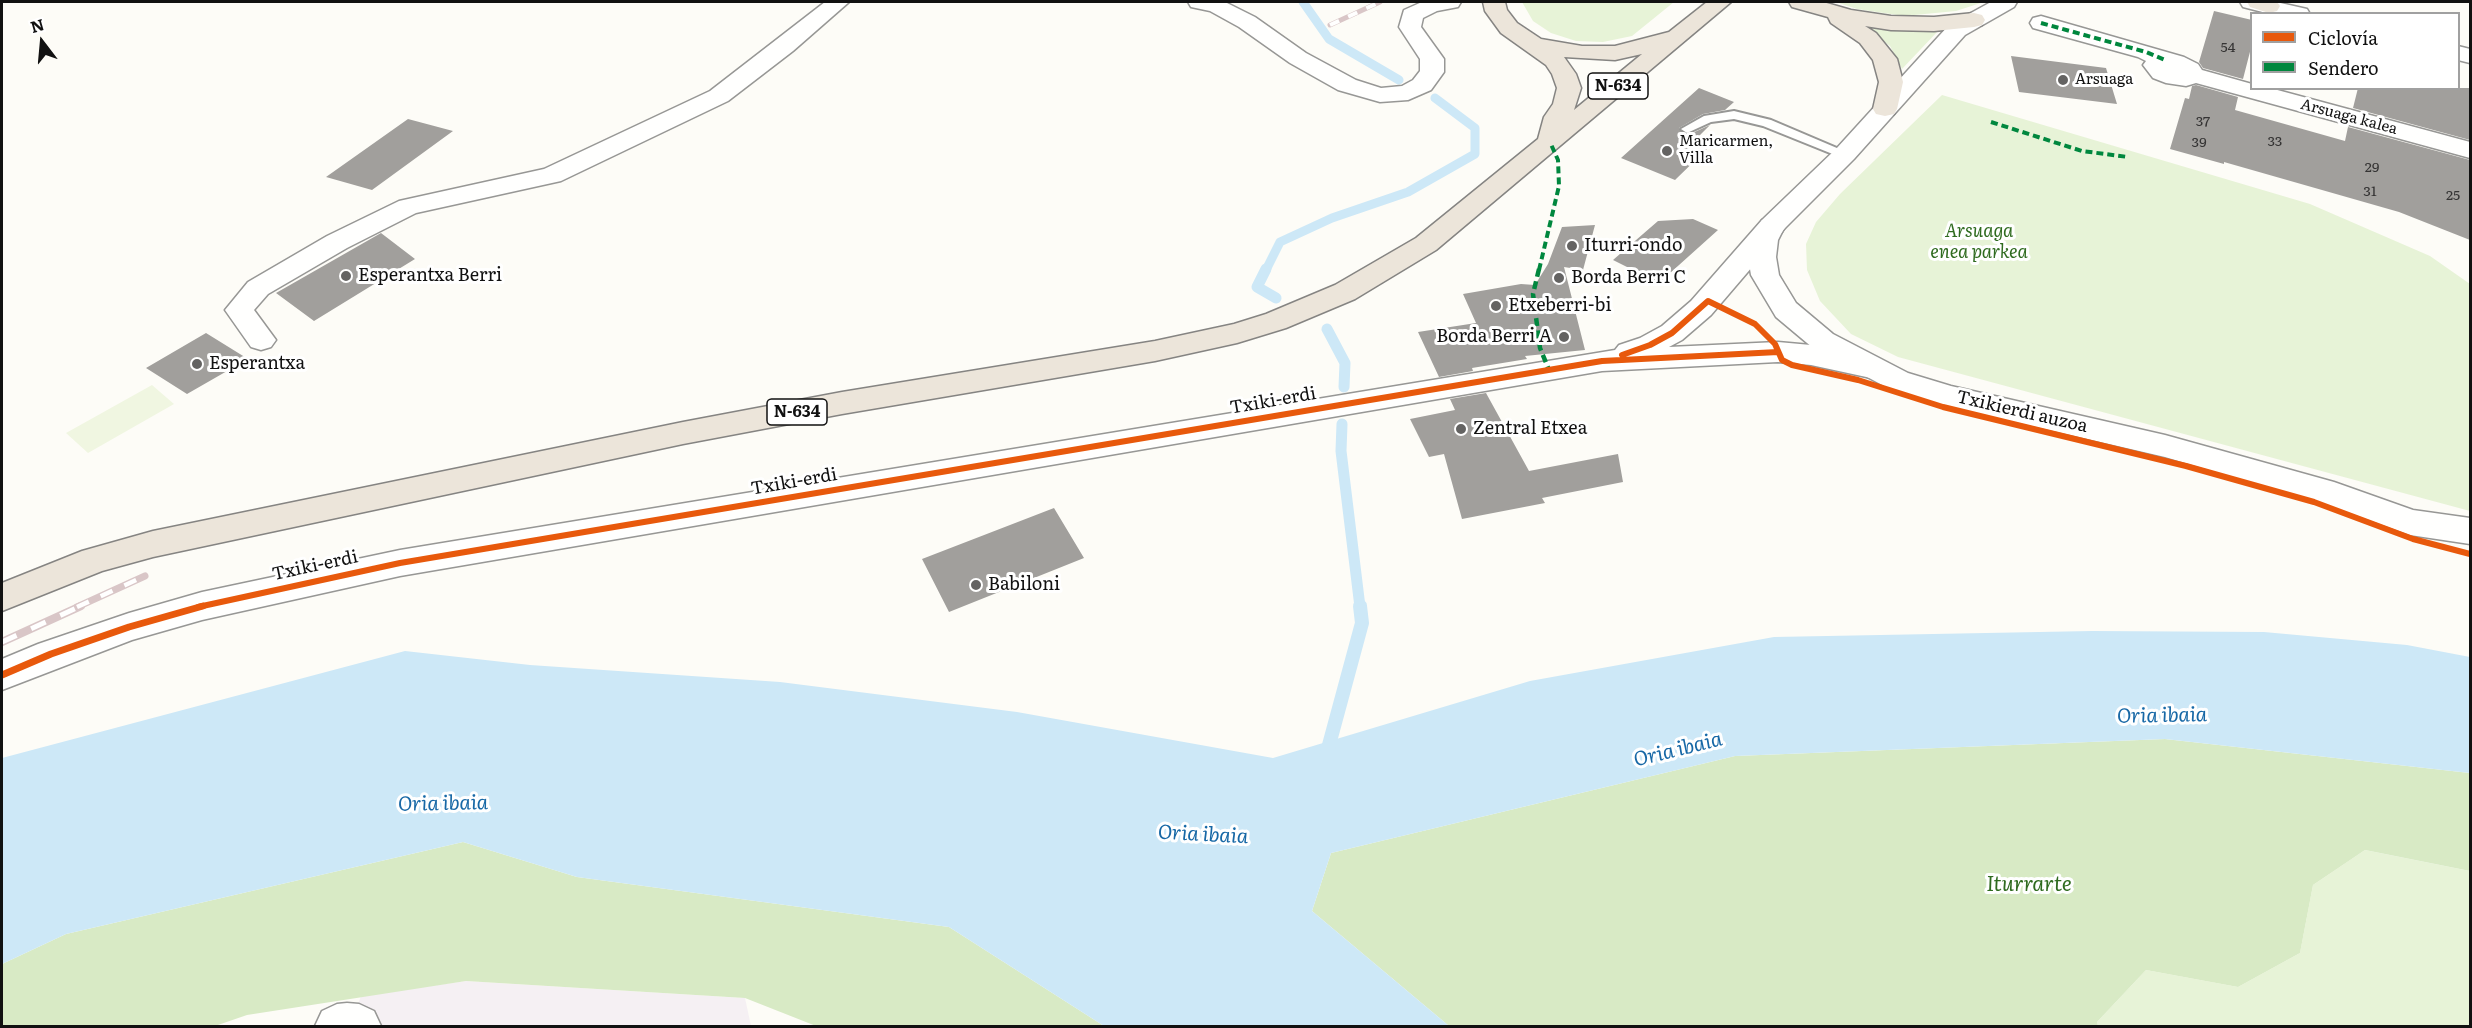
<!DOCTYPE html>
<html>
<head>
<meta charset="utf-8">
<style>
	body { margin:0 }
	#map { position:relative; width:2472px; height:1028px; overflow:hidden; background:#fdfcf7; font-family:Literata,serif }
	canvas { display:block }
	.frame { position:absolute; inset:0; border:3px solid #111; pointer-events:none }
	.legend { position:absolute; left:2250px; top:12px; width:210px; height:78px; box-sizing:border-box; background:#fff; border:2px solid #a0a0a0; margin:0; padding:8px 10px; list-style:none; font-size:18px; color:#111 }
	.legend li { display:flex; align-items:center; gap:12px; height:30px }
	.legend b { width:30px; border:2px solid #a0a0a0 }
	.north { position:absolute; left:12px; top:12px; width:60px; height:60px; -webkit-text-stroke:4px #fff; paint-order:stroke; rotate:344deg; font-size:16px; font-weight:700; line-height:24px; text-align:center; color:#111 }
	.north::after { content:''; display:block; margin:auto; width:21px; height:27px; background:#111; clip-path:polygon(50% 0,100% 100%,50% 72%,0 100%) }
</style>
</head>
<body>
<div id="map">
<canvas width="2472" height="1028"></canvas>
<div class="frame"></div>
<ul class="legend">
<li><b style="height:8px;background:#e8590c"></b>Ciclovía</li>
<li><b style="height:8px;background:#00873e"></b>Sendero</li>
</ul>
<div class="north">N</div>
</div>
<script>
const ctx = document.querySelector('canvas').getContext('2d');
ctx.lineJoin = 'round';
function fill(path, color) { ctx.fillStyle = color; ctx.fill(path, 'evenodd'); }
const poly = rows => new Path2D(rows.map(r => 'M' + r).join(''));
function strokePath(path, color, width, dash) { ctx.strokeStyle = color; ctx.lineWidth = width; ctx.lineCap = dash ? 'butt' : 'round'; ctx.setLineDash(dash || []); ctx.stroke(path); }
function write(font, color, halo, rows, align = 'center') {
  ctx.font = font + ' Literata,serif'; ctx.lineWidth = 6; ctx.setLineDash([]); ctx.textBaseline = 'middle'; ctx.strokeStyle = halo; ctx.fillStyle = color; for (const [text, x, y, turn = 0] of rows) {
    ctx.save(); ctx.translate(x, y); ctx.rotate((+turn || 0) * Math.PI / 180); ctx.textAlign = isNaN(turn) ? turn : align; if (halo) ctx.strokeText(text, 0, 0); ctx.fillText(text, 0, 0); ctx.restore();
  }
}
const industrial = poly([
	[466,981,745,998,751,1026,350,1026,361,996]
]);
const green = poly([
	[1522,2,1674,2,1632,36,1603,42,1576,41,1551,33,1533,21],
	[1836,2,1984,2,1956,11,1904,16,1857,9],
	[1858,22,1939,30,1902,69,1890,46],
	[1942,95,2310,204,2430,256,2470,284,2470,511,1898,357,1851,334,1820,301,1807,270,1806,244,1816,222,1840,194],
	[2365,850,2470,871,2470,1026,2098,1026,2097,1022,2146,970,2238,987,2300,953,2313,885]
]);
const forest = poly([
	[2165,739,2470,773,2470,871,2365,850,2313,885,2300,953,2238,987,2146,970,2097,1022,2098,1026,1449,1026,1312,911,1331,853,1735,756],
	[463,842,577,877,949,927,1104,1026,816,1026,745,998,466,981,247,1015,215,1026,2,1026,2,964,66,934]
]);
const pitch = poly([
	[152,385,174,404,88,453,66,433]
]);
const water = poly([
	[2092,631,2264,632,2407,645,2470,657,2470,773,2165,739,1735,756,1331,853,1312,911,1449,1026,1104,1026,949,927,577,877,463,842,66,934,2,964,2,758,405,651,530,665,780,682,1017,712,1273,758,1530,681,1774,637]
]);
const streamFar2 = poly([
	[1303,2,1329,39,1399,80],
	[1266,270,1280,242,1332,218,1408,192,1475,154,1475,128,1435,98]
]);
const streamFar1 = poly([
	[1266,269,1257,287,1276,298],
	[1327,329,1345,363,1344,387],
	[1342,424,1341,451,1360,607]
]);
const stream = poly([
	[1326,756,1362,623,1360,606]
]);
const building = poly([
	[2214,11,2252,20,2252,44,2243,79,2203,68,2199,62],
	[2011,56,2106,68,2117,104,2019,92],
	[2196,85,2238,97,2235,110,2345,141,2348,127,2470,160,2470,240,2399,212,2224,162,2224,164,2170,149,2185,98,2189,99,2192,86],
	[1699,88,1734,102,1725,110,1703,114,1679,128,1688,135,1710,125,1696,139,1711,145,1675,180,1621,158],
	[2358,88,2470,88,2470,140,2353,108],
	[408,119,453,131,372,190,326,177],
	[1693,219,1718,230,1659,283,1613,260,1658,221],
	[1595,225,1583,270,1564,267,1585,350,1525,356,1527,359,1472,368,1473,371,1439,377,1418,332,1476,323,1463,294,1521,284,1535,285,1548,264,1562,227],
	[381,233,415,259,314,321,276,293],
	[206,333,248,359,187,394,146,368],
	[1486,393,1529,471,1618,454,1623,482,1542,498,1545,503,1462,519,1444,454,1429,457,1410,419,1455,410,1450,399],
	[1054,508,1084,558,949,612,922,559]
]);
const service = poly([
	[1734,111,1771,120,1851,154,1845,158,1840,157,1763,126,1734,119,1711,122,1687,133,1681,129,1704,116,1734,111]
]);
const minor = poly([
	[825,2,849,2,793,51,728,101,561,181,416,213,347,248,268,294,254,310,276,340,271,347,261,350,251,347,225,310,248,282,327,236,399,201,544,169,710,91,825,2],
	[1188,2,1225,2,1255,17,1306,53,1356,80,1381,88,1402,86,1413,80,1420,71,1420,59,1399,27,1404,10,1422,2,1461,2,1458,7,1437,11,1423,18,1421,27,1444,59,1444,72,1431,90,1408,100,1380,102,1338,90,1290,63,1239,27,1210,11,1191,7,1188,2],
	[2041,16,2184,57,2198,64,2202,70,2252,84,2252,88,2270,88,2470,142,2470,158,2196,83,2186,86,2166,83,2153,78,2143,65,2146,61,2138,57,2033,28,2030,23,2033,18,2041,16],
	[1772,218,1782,220,1786,226,1782,232,1711,315,1682,340,1669,347,1778,342,1811,345,1882,361,1886,368,1882,375,1871,378,1811,365,1778,362,1602,371,400,576,202,620,132,640,2,690,2,659,38,644,129,613,202,592,400,550,1615,350,1619,345,1640,338,1662,326,1691,301,1762,220,1772,218],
	[347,1003,359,1004,374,1011,381,1026,315,1026,322,1011,337,1004,347,1003]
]);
const tertiary = poly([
	[1991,2,2017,2,2014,7,1965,35,1854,159,1783,230,1778,240,1776,257,1779,275,1796,303,1833,334,1908,373,1951,386,2165,435,2334,482,2413,510,2470,518,2470,544,2410,535,2325,504,2165,457,1950,407,1886,387,1813,348,1776,317,1751,275,1748,257,1750,240,1762,220,1836,149,1949,25,1991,2],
	[2240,2,2276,2,2307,9,2310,14,2270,14,2243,7,2240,2],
	[2458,46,2470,49,2470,63,2458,60,2458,46]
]);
const trunk = poly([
	[1483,2,1505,2,1507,10,1517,23,1541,39,1582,46,1615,46,1669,32,1707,2,1731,2,1436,250,1355,299,1286,328,1237,343,1155,361,842,414,683,444,153,557,102,571,2,611,2,583,82,551,153,531,683,422,842,392,1155,341,1234,324,1266,314,1335,285,1416,238,1538,139,1544,117,1553,104,1557,88,1552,74,1546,65,1501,33,1485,11,1483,2],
	[1642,54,1574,110,1581,88,1576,74,1564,57,1615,60,1642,54],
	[1789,2,1823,2,1851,10,1891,16,1934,17,1974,13,1982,15,1985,20,1982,25,1974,27,1934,31,1891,30,1865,26,1876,33,1897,59,1903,82,1897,109,1894,114,1885,116,1876,114,1873,109,1879,82,1873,60,1860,43,1831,23,1828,17,1792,7,1789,2],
	[2247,2,2277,2,2280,6,2277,11,2269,13,2250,7,2247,2]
]);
const railFar2 = poly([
	[1330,25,1380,2]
]);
const railFar1 = poly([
	[77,607,145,576]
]);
const rail = poly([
	[2,642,81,606]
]);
const quietFar1 = poly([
	[2041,23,2146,52,2165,60],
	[1991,122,2082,151,2128,157],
	[1539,270,1559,186,1558,160,1550,142]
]);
const quiet = poly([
	[1539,269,1533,294,1540,348,1549,370]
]);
const cyclewayFar1 = poly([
	[1622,355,1650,345,1672,333,1708,301,1755,324,1775,344,1782,360,1792,365,1858,380,1943,407,2186,466,2314,502,2413,539,2470,554],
	[198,607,400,563,1602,361,1778,352]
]);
const cycleway = poly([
	[2,675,51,654,129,627,203,606]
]);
const markers = [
	[2063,80,6,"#646362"],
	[1667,151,6,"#646362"],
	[1572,246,6,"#646362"],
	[346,276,6,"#646362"],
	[1559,278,6,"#646362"],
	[1496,306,6,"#646362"],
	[1564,337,6,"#646362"],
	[197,364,6,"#646362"],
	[1461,429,6,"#646362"],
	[976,585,6,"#646362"]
];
const farNumbernames = [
	["54",2228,48],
	["37",2203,122],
	["33",2275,142],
	["39",2199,143],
	["29",2372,168],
	["31",2370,192],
	["25",2453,196]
];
const farPoinames = [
	["Arsuaga",2075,80],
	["Maricarmen,",1679,142],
	["Villa",1679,159]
];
const farStreetnames = [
	["Arsuaga kalea",2349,117,15]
];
const shields = [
	[1618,86,60],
	[797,412,60]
];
const shieldNames = [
	["N-634",1618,86],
	["N-634",797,412]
];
const parkNames = [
	["Arsuaga",1979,232],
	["enea parkea",1979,253]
];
const poiNames = [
	["Iturri-ondo",1584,246],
	["Esperantxa Berri",358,276],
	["Borda Berri C",1571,278],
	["Etxeberri-bi",1508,306],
	["Borda Berri A",1552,337,"right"],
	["Esperantxa",209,364],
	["Zentral Etxea",1473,429],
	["Babiloni",988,585]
];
const streetNames = [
	["Txiki-erdi",1273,401,-10],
	["Txikierdi auzoa",2022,412,13],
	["Txiki-erdi",794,482,-10],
	["Txiki-erdi",315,566,-12]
];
const waterNames = [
	["Oria ibaia",2162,716,-1],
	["Oria ibaia",1678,750,-14],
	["Oria ibaia",443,804,-1],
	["Oria ibaia",1203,835,3]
];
const nearParknames = [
	["Iturrarte",2029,885]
];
fill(industrial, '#f5f0f3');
fill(green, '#e7f3d7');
fill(forest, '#d8eac5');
fill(pitch, '#f0f6e1');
fill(water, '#cde8f7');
strokePath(streamFar2, '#cde8f7', 9);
strokePath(streamFar1, '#cde8f7', 11);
strokePath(stream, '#cde8f7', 14);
fill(building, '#a19f9c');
strokePath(service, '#979795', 4);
strokePath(minor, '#979795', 3);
strokePath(tertiary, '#979795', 3);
strokePath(trunk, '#858482', 3);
fill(service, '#fffffe');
fill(minor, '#fffffe');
fill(tertiary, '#fffffe');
fill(trunk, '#ece5da');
strokePath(railFar2, '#d9c6c7', 5);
strokePath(railFar1, '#d9c6c7', 7);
strokePath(rail, '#d9c6c7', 8);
strokePath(railFar2, '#fff', 4, [10]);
strokePath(railFar1, '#fff', 4.5, [13]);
strokePath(rail, '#fff', 5, [16]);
strokePath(quietFar1, '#00873e', 4, [7, 4]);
strokePath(quiet, '#00873e', 4.5, [8, 4.5]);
strokePath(cyclewayFar1, '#e8590c', 6);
strokePath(cycleway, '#e8590c', 7);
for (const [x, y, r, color] of markers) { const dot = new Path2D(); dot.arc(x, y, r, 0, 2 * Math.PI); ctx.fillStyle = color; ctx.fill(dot); strokePath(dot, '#fff', 2); }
write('14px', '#353434', null, farNumbernames);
write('15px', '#111', '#fff', farPoinames, 'left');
write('15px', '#111', '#fff', farStreetnames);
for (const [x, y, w] of shields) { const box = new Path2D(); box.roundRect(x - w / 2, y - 13, w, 26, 4.5); ctx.fillStyle = '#fff'; ctx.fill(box); strokePath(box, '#111', 1.5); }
write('bold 16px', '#111', null, shieldNames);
write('italic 18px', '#2f6b1f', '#fff', parkNames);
write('18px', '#111', '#fff', poiNames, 'left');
write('18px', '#111', '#fff', streetNames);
write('italic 20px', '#1768a6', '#fff', waterNames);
write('italic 21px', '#2f6b1f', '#fff', nearParknames);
</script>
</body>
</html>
